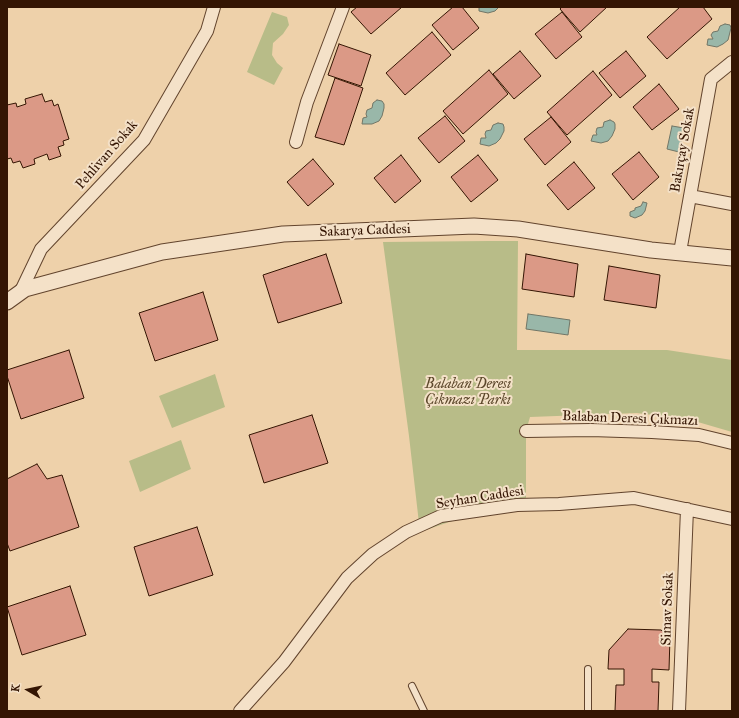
<!DOCTYPE html>
<html>
<head>
<meta charset="utf-8">
<style>
	body { margin:0 }
	#map { position:relative; width:739px; height:718px; overflow:hidden; background:#eed1aa; font-family:"IM FELL Great Primer",serif }
	canvas { display:block }
	.frame { position:absolute; inset:0; border:8px solid #341503; pointer-events:none }
	.north { position:absolute; left:8px; top:670px; width:40px; height:40px; -webkit-text-stroke:3px #f4e1c8; paint-order:stroke; rotate:279deg; font-size:11px; font-weight:700; line-height:16px; text-align:center; color:#341503 }
	.north::after { content:''; display:block; margin:auto; width:14px; height:18px; background:#341503; clip-path:polygon(50% 0,100% 100%,50% 72%,0 100%) }
</style>
</head>
<body>
<div id="map">
<canvas width="739" height="718"></canvas>
<div class="frame"></div>
<div class="north">K</div>
</div>
<script>
const ctx = document.querySelector('canvas').getContext('2d');
ctx.lineJoin = 'round';
function fill(path, color) { ctx.fillStyle = color; ctx.fill(path, 'evenodd'); }
const poly = rows => new Path2D(rows.map(r => 'M' + r).join(''));
function strokePath(path, color, width, dash) { ctx.strokeStyle = color; ctx.lineWidth = width; ctx.lineCap = dash ? 'butt' : 'round'; ctx.setLineDash(dash || []); ctx.stroke(path); }
function write(font, color, halo, rows, align = 'center') {
  ctx.font = font + ' "IM FELL Great Primer",serif'; ctx.lineWidth = 4; ctx.setLineDash([]); ctx.textBaseline = 'middle'; ctx.strokeStyle = halo; ctx.fillStyle = color; for (const [text, x, y, turn = 0] of rows) {
    ctx.save(); ctx.translate(x, y); ctx.rotate((+turn || 0) * Math.PI / 180); ctx.textAlign = isNaN(turn) ? turn : align; if (halo) ctx.strokeText(text, 0, 0); ctx.fillText(text, 0, 0); ctx.restore();
  }
}
const green = poly([
	[272,12,287,17,289,25,283,34,273,43,272,55,277,63,283,68,274,85,247,72],
	[489,241,518,241,517,350,667,350,732,360,732,432,691,420,637,413,530,417,526,431,526,500,449,522,420,532,409,436,383,242],
	[215,374,225,407,172,428,159,396],
	[181,440,191,469,140,492,129,461]
]);
const water = poly([
	[479,7,499,7,495,11,488,13,479,11,479,7],
	[725,24,730,25,731,28,728,40,723,44,717,47,707,45,708,39,713,39,711,35,713,32,718,31,720,26,725,24],
	[377,100,382,101,384,104,384,108,382,116,379,121,372,124,362,124,363,118,367,117,366,114,367,110,372,108,373,103,377,100],
	[610,120,614,122,615,124,615,129,612,136,608,141,601,143,591,141,593,135,597,135,596,132,597,128,603,127,604,122,610,120],
	[498,123,503,124,504,127,504,131,500,139,496,143,489,146,480,144,481,138,486,138,485,134,486,131,491,130,493,125,498,123],
	[672,126,684,128,679,152,667,149,672,126],
	[643,202,647,203,645,211,642,215,635,218,630,216,630,212,635,210,635,208,641,206,643,202],
	[528,314,570,320,568,335,526,329,528,314]
]);
const building = poly([
	[357,7,402,7,371,34,351,12,357,7],
	[453,7,462,7,479,28,453,50,432,25,453,7],
	[562,7,607,7,580,32,560,9,562,7],
	[680,7,703,7,712,19,667,59,647,37,680,7],
	[562,12,582,37,556,59,535,34,562,12],
	[432,32,451,55,405,95,386,73,432,32],
	[339,44,371,55,361,86,328,75,339,44],
	[520,51,541,76,514,99,493,74,520,51],
	[626,51,646,76,620,98,599,73,626,51],
	[489,70,508,94,463,134,443,111,489,70],
	[593,71,612,95,567,135,547,112,593,71],
	[335,78,363,88,344,145,315,137,335,78],
	[659,84,679,109,652,130,633,107,659,84],
	[42,94,45,102,52,100,54,106,58,104,69,139,63,141,64,145,58,147,61,156,49,160,47,154,34,159,35,164,23,168,20,161,13,163,11,158,7,159,7,105,16,103,17,107,26,104,25,99,42,94],
	[445,116,465,141,439,163,418,138,445,116],
	[551,117,571,142,545,165,524,139,551,117],
	[639,152,659,177,633,200,612,174,639,152],
	[401,155,421,181,395,203,374,178,401,155],
	[478,155,498,180,471,202,451,177,478,155],
	[313,159,334,184,308,206,287,182,313,159],
	[574,162,595,188,568,210,547,185,574,162],
	[326,254,342,303,278,323,263,275,326,254],
	[526,254,578,264,574,297,522,289,526,254],
	[609,266,660,275,656,308,604,300,609,266],
	[203,292,218,340,155,361,139,313,203,292],
	[69,350,84,398,21,419,7,376,7,370,69,350],
	[312,415,328,463,264,483,249,435,312,415],
	[37,464,47,479,62,475,79,527,10,551,7,543,7,479,37,464],
	[197,527,213,575,149,596,134,547,197,527],
	[70,586,86,635,22,655,7,607,70,586],
	[628,629,661,630,670,637,669,670,652,669,652,682,659,682,658,711,615,711,616,685,624,685,624,669,608,669,609,650,628,629]
]);
const service = poly([
	[412,686,424,711],
	[588,711,588,669]
]);
const minor = poly([
	[296,142,307,102,343,7],
	[690,196,732,204],
	[680,252,711,79,732,62],
	[20,293,41,249,144,140,207,31,214,7],
	[526,431,591,430,652,432,699,435,732,443],
	[240,711,284,662,347,578,373,554,406,532,441,516,517,505,559,504,634,498,732,519],
	[679,711,687,509]
]);
const tertiary = poly([
	[7,302,25,289,162,252,283,234,474,226,518,229,651,250,732,258]
]);
const streetNames = [
	["Bakırçay Sokak",683,150,-80],
	["Pehlivan Sokak",107,155,-49],
	["Sakarya Caddesi",365,231,-2],
	["Balaban Deresi Çıkmazı",630,419,2],
	["Seyhan Caddesi",480,498,-9],
	["Simav Sokak",668,609,-88]
];
const parkNames = [
	["Balaban Deresi",468,385],
	["Çıkmazı Parkı",468,401]
];
fill(green, '#b8bc88');
fill(water, '#99b7a9');
strokePath(water, '#717667', 1);
fill(building, '#db9986');
strokePath(building, '#341503', 1);
strokePath(service, '#62442d', 8);
strokePath(minor, '#62442d', 14);
strokePath(tertiary, '#62442d', 17);
strokePath(service, '#f4e1c8', 6);
strokePath(minor, '#f4e1c8', 12);
strokePath(tertiary, '#f4e1c8', 15);
write('14px', '#341503', '#f4e1c8', streetNames);
write('italic 14px', '#5c472b', '#f4e1c8', parkNames);
</script>
</body>
</html>
